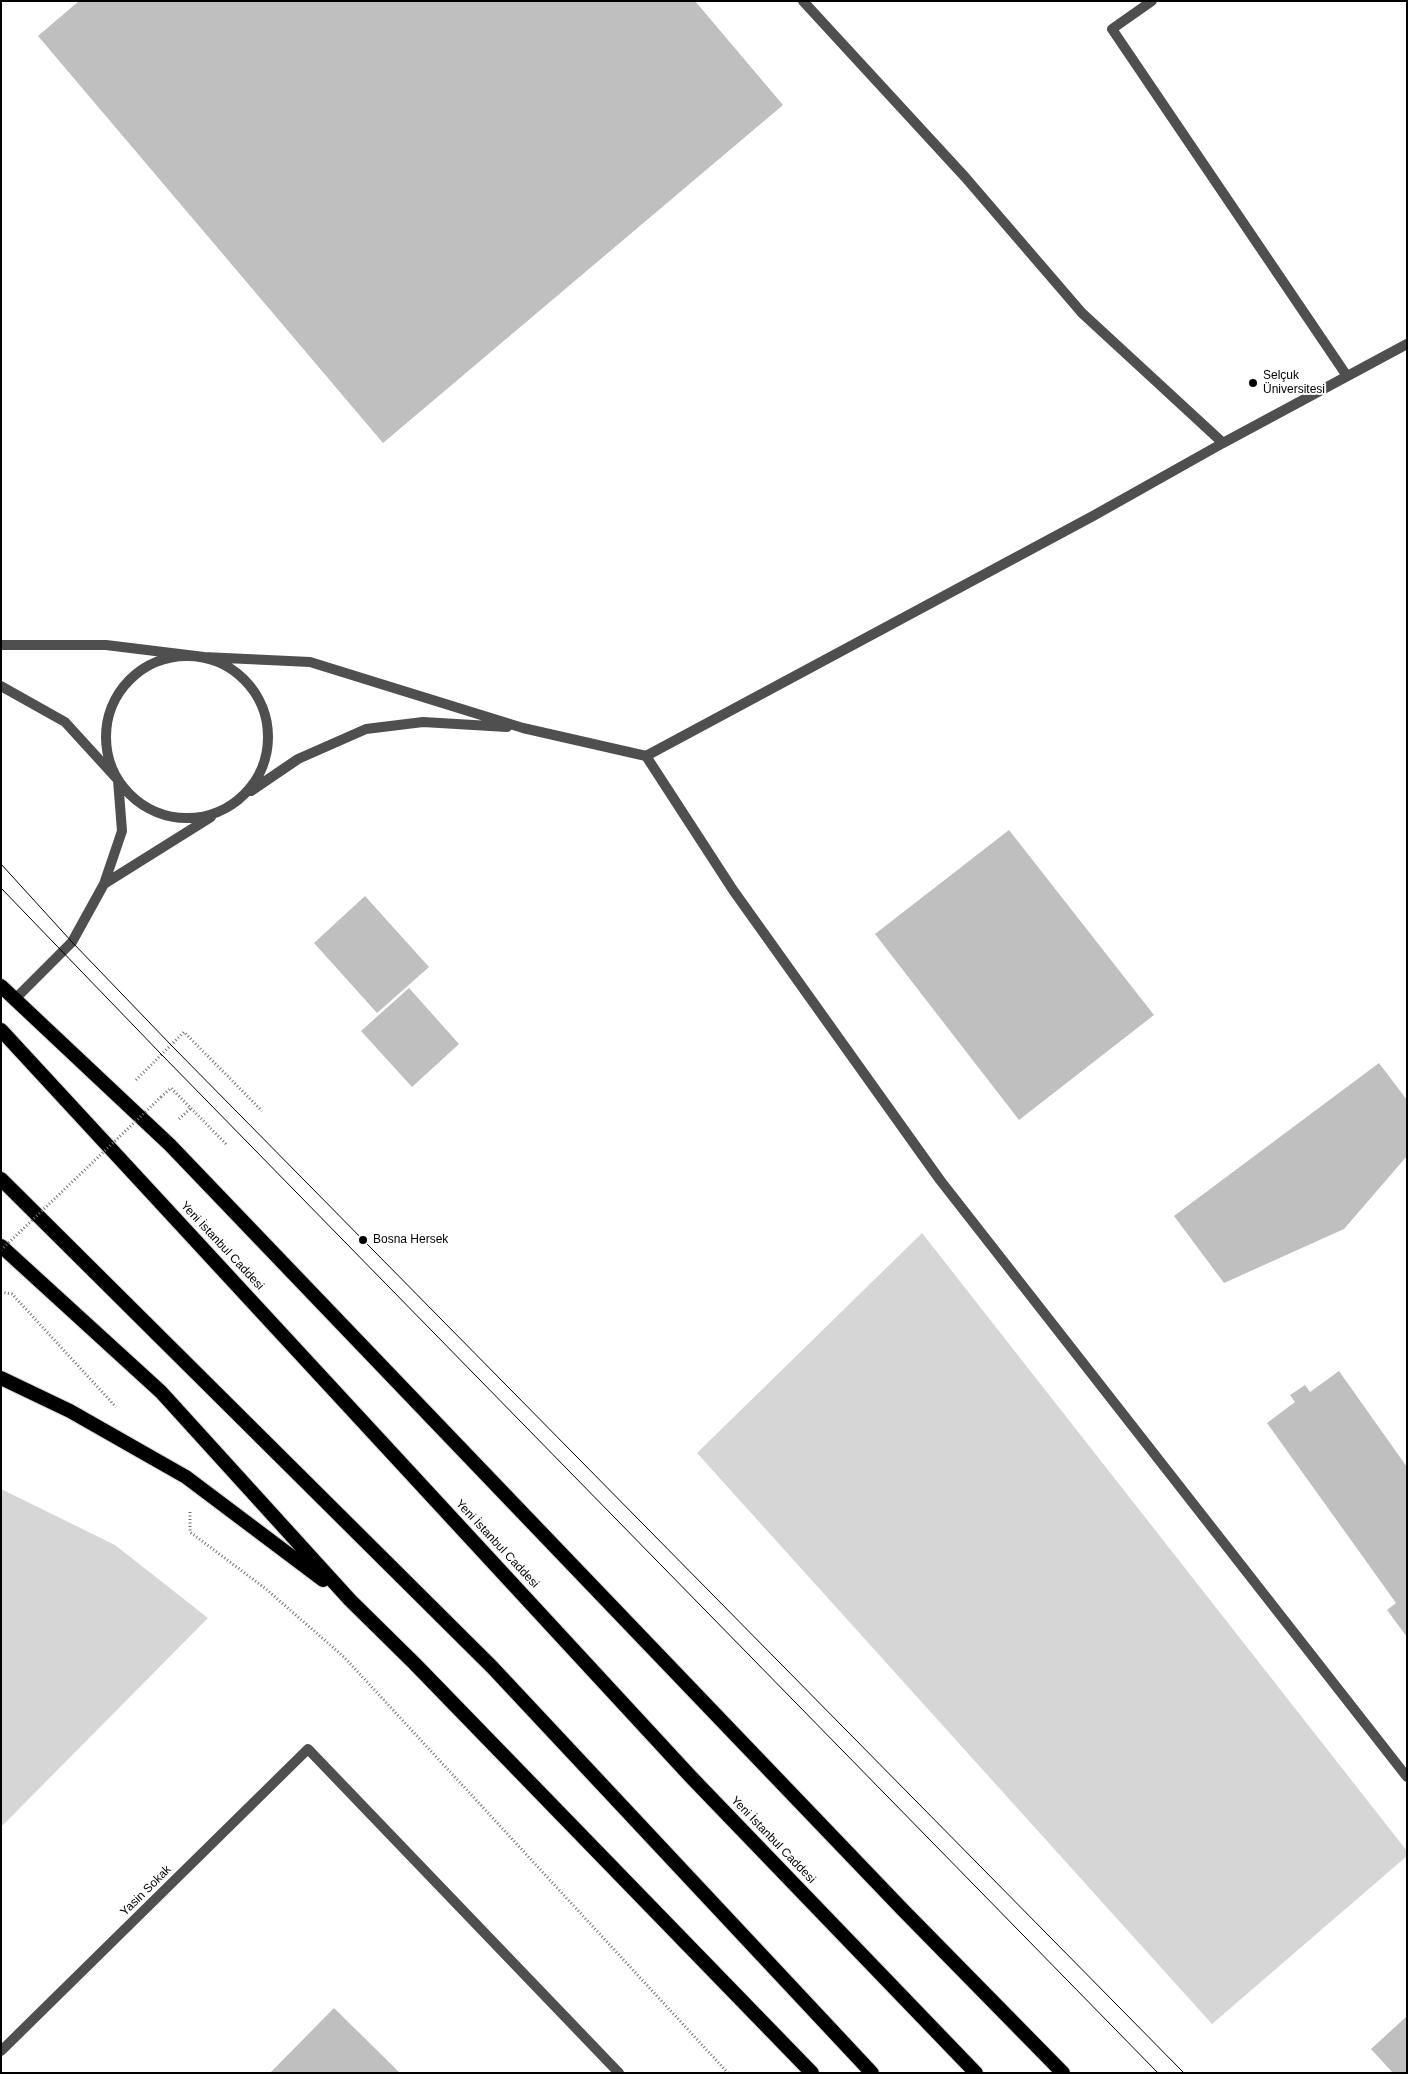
<!DOCTYPE html>
<html>
<head>
<meta charset="utf-8">
<style>
	body { margin:0 }
	#map { position:relative; width:1408px; height:2074px; overflow:hidden; background:#fff; font-family:Helvetica,sans-serif }
	canvas { display:block }
	.frame { position:absolute; inset:0; border:2px solid #000; pointer-events:none }
</style>
</head>
<body>
<div id="map">
<canvas width="1408" height="2074"></canvas>
<div class="frame"></div>
</div>
<script>
const ctx = document.querySelector('canvas').getContext('2d');
ctx.lineJoin = 'round';
function fill(path, color) { ctx.fillStyle = color; ctx.fill(path, 'evenodd'); }
const poly = rows => new Path2D(rows.map(r => 'M' + r).join(''));
function strokePath(path, color, width, dash) { ctx.strokeStyle = color; ctx.lineWidth = width; ctx.lineCap = dash ? 'butt' : 'round'; ctx.setLineDash(dash || []); ctx.stroke(path); }
function write(font, color, halo, rows, align = 'center') {
  ctx.font = font + ' Helvetica,sans-serif'; ctx.lineWidth = 4; ctx.setLineDash([]); ctx.textBaseline = 'middle'; ctx.strokeStyle = halo; ctx.fillStyle = color; for (const [text, x, y, turn = 0] of rows) {
    ctx.save(); ctx.translate(x, y); ctx.rotate((+turn || 0) * Math.PI / 180); ctx.textAlign = isNaN(turn) ? turn : align; if (halo) ctx.strokeText(text, 0, 0); ctx.fillText(text, 0, 0); ctx.restore();
  }
}
const green = poly([
	[922,1233,1407,1851,1407,1856,1212,2024,697,1453],
	[1,1489,115,1545,208,1618,1,1827]
]);
const building = poly([
	[79,1,695,1,783,105,383,443,38,36],
	[1009,830,1154,1015,1019,1120,875,934],
	[365,896,429,967,377,1013,314,943],
	[409,988,459,1044,412,1087,361,1031],
	[1379,1063,1407,1100,1407,1156,1344,1229,1224,1283,1174,1216],
	[1339,1371,1407,1467,1407,1637,1387,1610,1396,1603,1267,1423,1295,1402,1290,1395,1305,1385,1310,1392],
	[334,2008,400,2073,270,2073],
	[1407,2016,1407,2073,1393,2073,1371,2049]
]);
const path = poly([
	[136,1080,184,1032,262,1111],
	[161,1097,171,1088,227,1145],
	[179,1119,191,1108],
	[1,1292,12,1294,116,1407],
	[190,1512,190,1532,266,1589,345,1658,728,2073]
]);
const minor = poly([
	[1152,1,1112,29,1347,376],
	[1223,443,1407,344],
	[646,756,1093,516,1223,443,1082,313,965,177,803,1],
	[1,2051,308,1749,619,2073]
]);
const tertiary = poly([
	[1,645,106,645,204,657,310,662,523,728,646,756,733,890,940,1180,1407,1777],
	'106 737a81 81 0 1 1 162 0a81 81 0 1 1-162 0Z',
	[1,686,65,722,118,780,122,831,104,884,72,942,15,999],
	[251,791,298,759,366,729,423,722,507,727],
	[104,884,211,817]
]);
const trunk = poly([
	[1,986,170,1145,903,1910,1063,2073],
	[1,1030,691,1777,976,2073],
	[1,1179,492,1667,872,2073],
	[1,1246,161,1392,350,1600,415,1664,812,2073],
	[1,1378,70,1411,186,1477,323,1580]
]);
const tram = poly([
	[1,864,72,942,171,1045,1184,2073],
	[1,888,161,1054,1158,2073]
]);
const pathBridge = poly([
	[1,1250,161,1097]
]);
const markers = [
	[1253,383,5,"#000"],
	[363,1240,5,"#000"]
];
const poiNames = [
	["Selçuk",1263,376],
	["Üniversitesi",1263,390],
	["Bosna Hersek",373,1240]
];
const streetNames = [
	["Yeni İstanbul Caddesi",222,1246,47],
	["Yeni İstanbul Caddesi",497,1544,47],
	["Yeni İstanbul Caddesi",773,1840,46],
	["Yasin Sokak",146,1891,-45]
];
fill(green, '#d6d6d6');
fill(building, '#bfbfbf');
strokePath(trunk, '#dbdbdb', 16);
strokePath(path, '#717171', 3, [1, 2.5]);
strokePath(minor, '#4f4f4f', 10);
strokePath(tertiary, '#4f4f4f', 10);
strokePath(trunk, '#000', 14);
strokePath(tram, '#000', 1);
strokePath(pathBridge, '#717171', 3, [1, 2.5]);
for (const [x, y, r, color] of markers) { const dot = new Path2D(); dot.arc(x, y, r, 0, 2 * Math.PI); ctx.fillStyle = color; ctx.fill(dot); strokePath(dot, '#fff', 2); }
write('12px', '#000', '#fff', poiNames, 'left');
write('12px', '#000', '#fff', streetNames);
</script>
</body>
</html>
